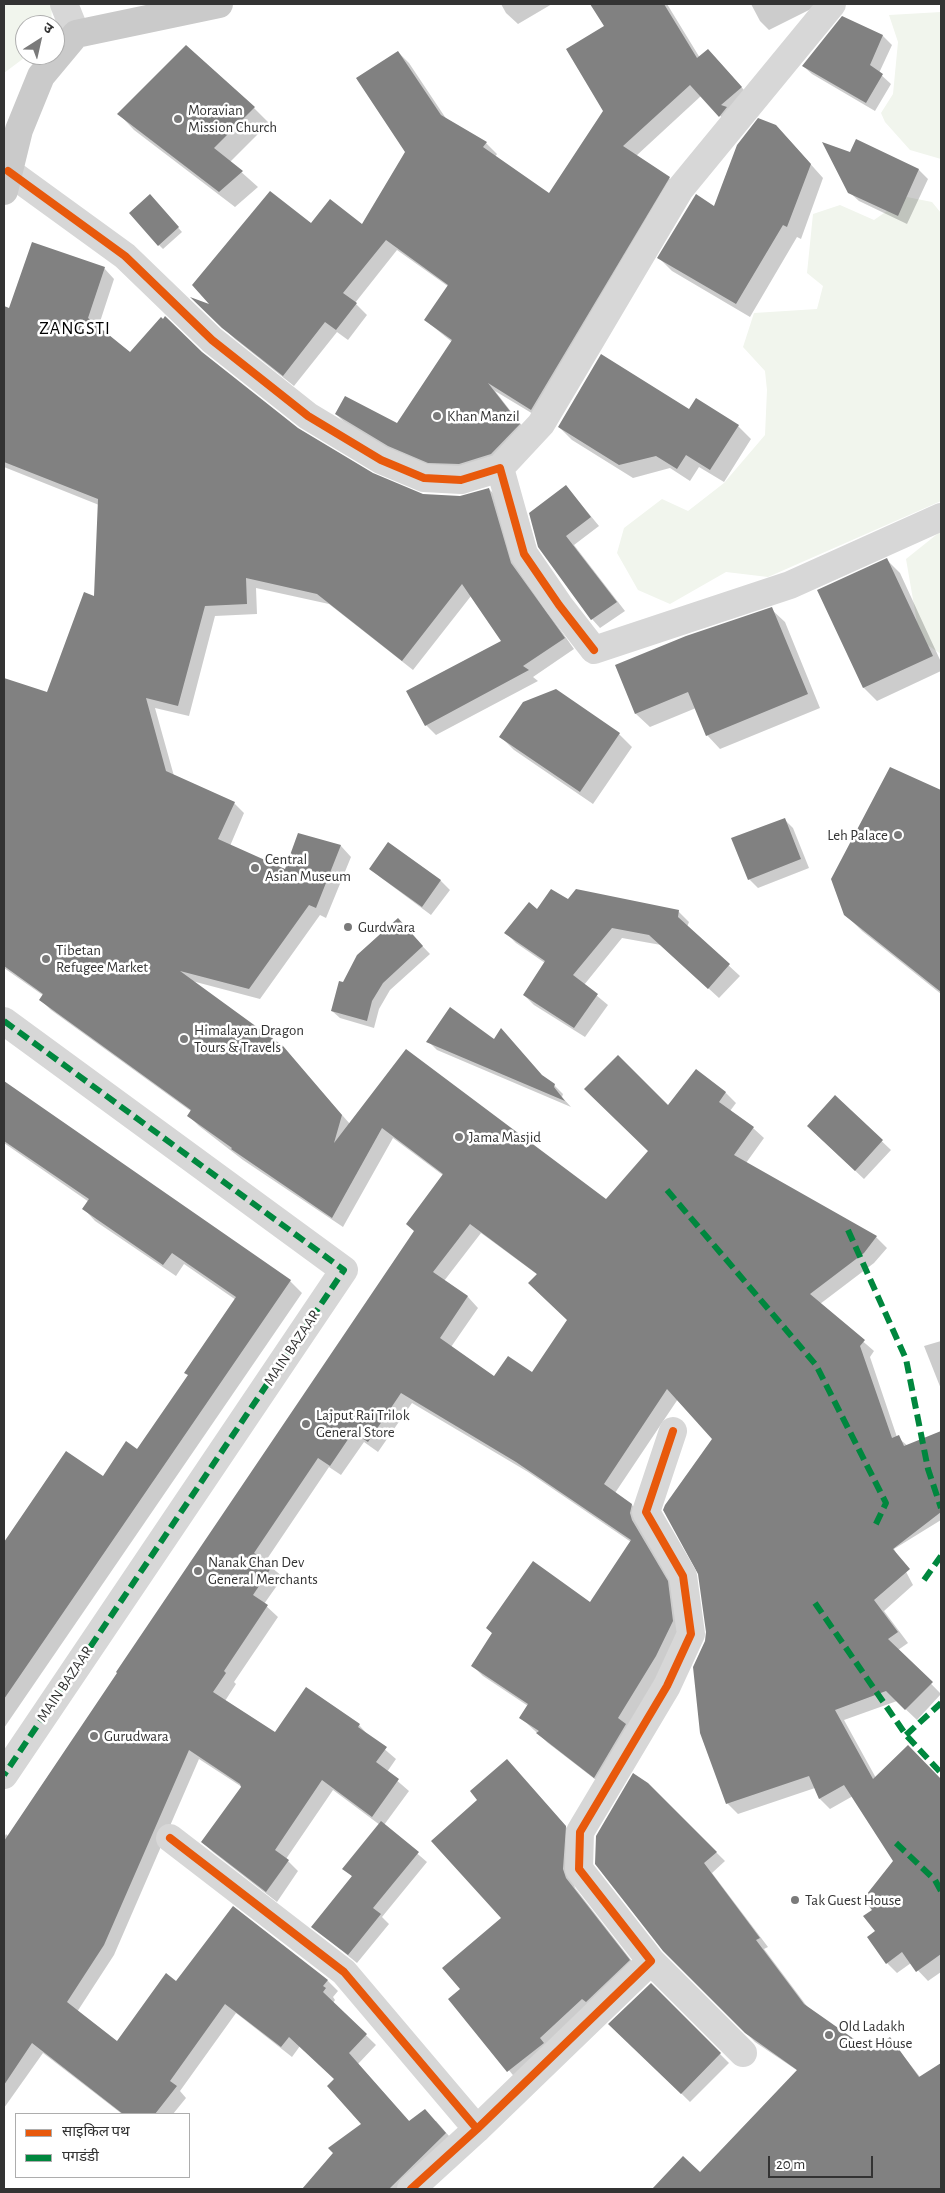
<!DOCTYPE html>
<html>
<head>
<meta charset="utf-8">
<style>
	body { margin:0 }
	#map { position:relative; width:945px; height:2193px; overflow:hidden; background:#fff; font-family:"Alegreya Sans","Noto Sans Devanagari",sans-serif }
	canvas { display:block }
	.frame { position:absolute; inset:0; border:5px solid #333; pointer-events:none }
	.legend { position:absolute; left:15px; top:2113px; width:175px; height:65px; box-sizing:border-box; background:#fff; border:1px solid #adadad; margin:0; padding:6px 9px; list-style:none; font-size:15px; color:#333 }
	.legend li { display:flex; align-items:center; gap:10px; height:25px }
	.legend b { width:25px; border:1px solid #adadad }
	.north { position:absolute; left:15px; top:15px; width:50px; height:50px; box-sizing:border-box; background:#fff; border:1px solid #adadad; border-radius:50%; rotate:35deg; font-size:14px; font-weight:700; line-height:20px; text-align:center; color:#333 }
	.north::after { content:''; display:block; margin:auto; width:18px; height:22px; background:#7a7a7a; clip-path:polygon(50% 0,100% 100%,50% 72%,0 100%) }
	.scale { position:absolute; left:768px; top:2156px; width:105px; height:22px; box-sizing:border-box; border:2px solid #333; border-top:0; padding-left:6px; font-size:15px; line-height:18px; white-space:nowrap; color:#333; -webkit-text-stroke:4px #fff; paint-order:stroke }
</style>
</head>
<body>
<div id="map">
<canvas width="945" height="2193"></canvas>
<div class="frame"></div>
<ul class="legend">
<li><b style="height:6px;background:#e8590c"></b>साइकिल पथ</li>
<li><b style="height:6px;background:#00873e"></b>पगडंडी</li>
</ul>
<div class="north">उ</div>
<div class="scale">20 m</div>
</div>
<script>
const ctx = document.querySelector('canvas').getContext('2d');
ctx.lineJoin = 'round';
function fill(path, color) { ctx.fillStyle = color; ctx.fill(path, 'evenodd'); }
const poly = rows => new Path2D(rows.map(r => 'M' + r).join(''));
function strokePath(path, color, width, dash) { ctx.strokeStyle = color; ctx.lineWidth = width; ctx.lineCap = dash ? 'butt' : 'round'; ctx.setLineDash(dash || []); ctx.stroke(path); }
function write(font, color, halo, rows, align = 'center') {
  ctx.font = font + ' "Alegreya Sans",sans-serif'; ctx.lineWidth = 5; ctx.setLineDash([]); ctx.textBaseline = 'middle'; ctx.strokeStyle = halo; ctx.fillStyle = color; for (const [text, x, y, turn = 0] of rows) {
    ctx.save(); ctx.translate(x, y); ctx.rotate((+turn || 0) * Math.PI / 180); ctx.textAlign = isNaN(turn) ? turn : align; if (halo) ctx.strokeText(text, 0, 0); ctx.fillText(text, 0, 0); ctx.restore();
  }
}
const green = poly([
	[4,4,52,5,51,25,25,25,25,55,28,55,4,73],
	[941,12,941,159,910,150,885,122,881,113,893,94,898,42,889,15],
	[907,197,932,202,941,213,941,501,768,577,726,572,670,604,638,590,617,553,624,528,662,499,688,511,724,483,765,435,767,390,765,371,743,347,754,313,817,309,823,286,807,273,813,214,840,205,874,220],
	[941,531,941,654,920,640,906,559]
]);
const shadow = poly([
	[501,4,552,4,518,24,506,13],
	[592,4,667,4,700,58,719,62,752,99,731,127,701,96,636,156,669,178,680,189,543,420,495,391,530,436,503,465,440,473,401,457,347,425,336,414,397,425,452,342,425,320,449,287,397,250,355,303,367,315,348,340,337,332,294,386,235,339,195,300,213,306,311,225,362,226,406,152,398,52,409,63,447,120,486,143,497,154,495,157,549,195,604,111,606,27],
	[751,4,816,4,817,6,769,30,760,21],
	[843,18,883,36,892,45,879,73,891,84,875,111,812,74,803,66],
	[254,108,269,123,230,162,258,187,235,207,134,130,119,114],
	[789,140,823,178,801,239,797,237,750,317,672,271,659,258],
	[856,141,919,170,928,179,907,224,859,201,849,192,850,154],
	[154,200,182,232,163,249,159,245],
	[104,268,114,279,98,328,131,353,201,353,298,429,372,475,423,495,461,497,489,489,499,499,521,574,574,649,533,677,538,681,436,735,426,725,503,641,471,596,413,670,329,604,256,588,257,614,215,616,189,716,155,708,174,776,234,803,244,813,230,846,286,870,299,834,341,846,351,857,326,918,320,915,260,999,192,981,282,1047,350,1124,406,1051,606,1201,650,1151,669,1107,725,1092,736,1103,730,1111,753,1128,764,1138,746,1163,876,1237,887,1248,874,1263,820,1304,874,1351,870,1357,897,1437,908,1446,925,1469,941,1463,941,1520,894,1549,913,1585,884,1611,908,1643,898,1650,941,1694,917,1720,897,1701,844,1720,876,1778,908,1746,941,1780,941,1892,934,1895,941,1912,941,1972,928,1981,911,1963,897,1973,887,1963,876,1932,873,1910,894,1861,853,1796,830,1809,820,1799,815,1788,738,1814,727,1803,706,1641,714,1439,678,1399,615,1493,632,1505,642,1515,678,1593,683,1632,605,1787,548,1743,520,1717,528,1706,483,1676,472,1665,493,1634,487,1628,590,1603,631,1542,528,1472,412,1403,378,1452,364,1442,341,1475,329,1467,265,1562,283,1577,264,1604,278,1617,234,1682,236,1684,225,1701,276,1734,306,1689,359,1725,369,1736,396,1759,387,1772,409,1791,384,1825,427,1862,382,1917,389,1924,357,1963,313,1927,353,1877,344,1869,380,1825,333,1790,286,1859,298,1871,277,1902,213,1852,202,1842,242,1787,199,1759,114,1955,77,2012,117,2042,177,1982,233,1908,328,1981,338,1991,333,1997,335,2000,333,2003,376,2045,358,2064,410,2122,436,2121,456,2144,409,2189,303,2189,363,2124,336,2080,300,2046,292,2057,236,2013,180,2091,186,2098,173,2114,122,2114,43,2053,4,2108,4,1838,6,1834,8,1836,415,1232,444,1176,393,1138,343,1227,243,1160,199,1126,189,1116,192,1112,51,1010,41,1000,44,996,4,968,4,680,48,693,95,598,99,505,4,467,4,308,10,309],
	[481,1233,538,1275,568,1320,532,1374,494,1378,451,1347,478,1308,468,1297,444,1281],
	[689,411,738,426,751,439,724,482,699,467,690,481,670,468,633,478,572,440,559,427],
	[566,486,599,526,574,545,625,611,600,628,592,619,540,547],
	[887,560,900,573,941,662,941,671,877,701,864,688,819,590],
	[771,609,785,622,820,708,720,749,707,735,696,708,650,727,636,714,617,665],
	[619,734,632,747,593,804,514,750,501,737],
	[890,769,941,792,941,994,862,931,845,914],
	[784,819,793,828,809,868,758,888,749,879],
	[389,844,441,881,450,890,431,915,380,877,371,868],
	[569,900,678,911,689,922,687,927,740,976,719,998,661,945,622,938,584,985,608,1005,585,1037,534,1005,524,995,545,963,516,943,506,933,537,911],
	[405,928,430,954,390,990,379,1009,374,1028,340,1018,332,1011,343,984],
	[428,1041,494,1041,554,1085,563,1094,562,1097,571,1107,437,1050],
	[4,1083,290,1281,302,1293,4,1728,4,1544,66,1453,103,1478,137,1451,189,1376,236,1300,184,1264,176,1276,95,1221,84,1209,89,1202,4,1143],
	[835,1097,891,1150,864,1179,817,1135],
	[941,1341,941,1389,924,1346],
	[515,1769,574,1836,572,1878,575,1888,638,1969,517,2080,450,1999,461,1989,503,1918],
	[647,1784,725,1861,712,1873,768,1947,764,1949,809,2009,871,2053,890,2039,920,2077,936,2068,941,2073,941,2189,667,2189,700,2174,798,2071,755,2042,664,1950],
	[651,1985,729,2063,690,2102,610,2024]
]);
const building = poly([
	[590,4,664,4,697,58,708,49,742,87,721,105,727,107,719,117,690,85,623,146,670,177,531,410,488,383,520,424,491,454,459,464,428,463,388,446,335,414,345,396,397,423,452,340,424,320,448,285,386,240,343,293,357,303,336,330,325,322,283,376,222,328,190,297,209,304,192,285,270,191,311,223,330,199,362,224,405,152,356,78,398,51,441,115,487,142,483,147,549,193,603,111,566,49,604,26],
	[842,16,883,35,870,65,883,74,866,103,802,66],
	[186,45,255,107,214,148,243,171,219,192,117,114],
	[758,118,776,125,811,164,787,227,783,225,736,304,657,258,696,194,714,206,737,145],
	[856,139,919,169,898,216,848,193,822,142,850,152],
	[150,194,179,227,158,246,129,213],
	[32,242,105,267,88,318,130,352,161,317,163,319,165,316,202,352,298,428,373,473,423,494,460,496,489,488,511,563,565,638,523,666,529,670,425,726,406,691,501,641,462,584,402,661,317,594,246,578,247,604,205,606,178,706,146,698,166,771,235,802,218,839,285,869,298,833,341,845,316,908,309,905,249,989,180,971,283,1046,342,1115,334,1143,406,1049,606,1199,648,1151,584,1089,618,1055,668,1105,696,1069,726,1092,719,1102,754,1127,734,1155,877,1236,864,1253,810,1294,865,1340,860,1346,892,1438,899,1435,904,1446,941,1431,941,1512,893,1549,910,1569,874,1600,898,1632,888,1639,933,1682,905,1710,886,1691,835,1710,873,1779,908,1745,941,1779,941,1954,916,1972,902,1952,886,1964,867,1937,875,1931,863,1916,872,1910,863,1899,893,1861,844,1785,819,1799,809,1776,726,1804,700,1733,693,1667,705,1641,706,1632,698,1574,663,1510,665,1505,712,1439,667,1389,604,1484,632,1504,630,1513,632,1520,668,1581,673,1621,656,1656,618,1718,626,1724,594,1778,536,1733,539,1731,519,1718,528,1704,471,1666,492,1633,486,1628,533,1561,590,1602,631,1540,516,1462,401,1393,368,1442,353,1432,330,1466,318,1458,254,1553,273,1565,253,1595,268,1605,224,1671,226,1673,213,1692,275,1732,306,1687,360,1724,358,1727,387,1747,376,1762,399,1779,372,1817,322,1780,275,1850,289,1860,266,1892,201,1842,241,1787,240,1784,189,1750,104,1945,67,2002,117,2041,166,1973,176,1981,233,1906,328,1980,323,1986,326,1988,323,1992,367,2034,349,2053,409,2121,425,2109,446,2133,389,2189,302,2189,333,2153,328,2148,361,2124,327,2086,334,2079,289,2037,281,2047,225,2004,170,2081,177,2086,155,2114,123,2114,32,2043,4,2085,4,1841,117,1673,116,1672,414,1231,406,1224,443,1174,382,1128,332,1218,231,1149,232,1148,187,1116,191,1110,39,1000,43,994,4,966,4,678,47,692,84,592,94,596,98,499,4,462,4,306,9,308],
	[470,1224,537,1274,528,1283,567,1320,532,1372,508,1356,494,1376,440,1338,468,1296,433,1272],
	[601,354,689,409,696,398,739,425,710,470,686,455,677,469,656,456,619,465,558,427],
	[566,485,591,517,566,536,617,602,591,620,538,547,529,513],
	[887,558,933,656,863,688,817,590],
	[772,607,808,694,706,736,688,692,635,714,615,665,686,636],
	[556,689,620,733,580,792,499,737,523,702],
	[890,767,941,790,941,992,844,915,831,879],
	[785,818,801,859,748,880,731,838],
	[388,842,441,880,422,907,369,869],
	[551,889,568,899,576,889,679,910,678,917,730,964,708,989,649,935,612,928,573,975,598,994,574,1028,523,995,545,961,504,933,529,902,537,909],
	[398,918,423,946,383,983,372,1001,367,1021,331,1011,339,981,343,982,357,955],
	[450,1007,494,1039,501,1028,542,1075,555,1084,554,1087,565,1101,426,1042],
	[4,1081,291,1280,4,1699,4,1542,66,1451,103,1476,126,1441,137,1449,188,1375,184,1373,236,1297,172,1253,163,1265,82,1209,89,1199,4,1141],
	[835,1095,883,1140,855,1171,807,1126],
	[507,1759,566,1826,563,1869,566,1878,630,1960,586,2002,582,1999,540,2038,544,2043,507,2072,448,1999,460,1989,442,1968,501,1918,431,1841,477,1800,470,1791],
	[633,1773,648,1783,717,1852,704,1863,760,1938,756,1940,804,2004,871,2051,890,2037,919,2077,941,2063,941,2189,652,2189,683,2156,700,2172,797,2070,745,2033,663,1951,595,1864,596,1836],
	[381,1821,419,1852,373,1908,381,1914,348,1955,311,1927,352,1876,342,1869],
	[651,1983,721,2053,681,2094,608,2024]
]);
const minor = poly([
	[64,4,76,34],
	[8,171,125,256,212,340,308,416,381,460,424,478,461,480,500,468,524,554,559,605,594,650,790,585,941,517],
	[500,468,541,424,680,189,832,4],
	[4,1021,344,1270,4,1775],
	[170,1838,344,1972,477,2129],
	[651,1961,743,2053],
	[411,2189,477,2129,651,1961,579,1869,580,1832,667,1686,691,1634,683,1576,646,1512,673,1431]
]);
const major = poly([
	[4,191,19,130,41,76,76,34,219,4]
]);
const quiet = poly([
	[4,1021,344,1270,4,1775],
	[667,1190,816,1365,886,1503,875,1526],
	[848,1230,906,1359,928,1469,941,1508],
	[924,1580,941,1556],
	[815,1603,906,1735,941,1773],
	[906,1735,941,1703],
	[896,1843,935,1880,941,1891]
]);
const cycleway = poly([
	[8,171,125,256,212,340,308,416,381,460,424,478,461,480,500,468,524,554,559,605,594,650],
	[170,1838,344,1972,477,2129],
	[411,2189,477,2129,651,1961,579,1869,580,1832,667,1686,691,1634,683,1576,646,1512,673,1431]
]);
const markers = [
	[178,119,5,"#7a7a7a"],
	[437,416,5,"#7a7a7a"],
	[898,835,5,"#7a7a7a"],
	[255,868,5,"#7a7a7a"],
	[348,927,5,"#7a7a7a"],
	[46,959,5,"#7a7a7a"],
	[184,1039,5,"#7a7a7a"],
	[459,1137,5,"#7a7a7a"],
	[306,1424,5,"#7a7a7a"],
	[198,1571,5,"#7a7a7a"],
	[94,1736,5,"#7a7a7a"],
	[795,1900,5,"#7a7a7a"],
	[829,2035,5,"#7a7a7a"]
];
const poiNames = [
	["Moravian",188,110],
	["Mission Church",188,127],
	["Khan Manzil",447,416],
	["Leh Palace",888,835,"right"],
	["Central",265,859],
	["Asian Museum",265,876],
	["Gurdwara",358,927],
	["Tibetan",56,950],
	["Refugee Market",56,967],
	["Himalayan Dragon",194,1030],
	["Tours & Travels",194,1047],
	["Jama Masjid",469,1137],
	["Lajput Rai Trilok",316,1415],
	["General Store",316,1432],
	["Nanak Chan Dev",208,1562],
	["General Merchants",208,1579],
	["Gurudwara",104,1736],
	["Tak Guest House",805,1900],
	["Old Ladakh",839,2026],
	["Guest House",839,2043]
];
const streetNames = [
	["MAIN BAZAAR",292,1348,-56],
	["MAIN BAZAAR",65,1684,-56]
];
const quarterNames = [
	["ZANGSTI",75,329]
];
fill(green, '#f1f5ed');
fill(shadow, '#0003');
fill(building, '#818181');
strokePath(minor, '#d7d7d7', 28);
strokePath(major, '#cacaca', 28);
strokePath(quiet, '#00873e', 6, [12, 6]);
strokePath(cycleway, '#e8590c', 8);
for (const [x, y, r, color] of markers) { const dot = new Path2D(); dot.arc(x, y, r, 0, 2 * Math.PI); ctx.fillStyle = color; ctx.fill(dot); strokePath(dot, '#fff', 2); }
write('15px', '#333', '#fff', poiNames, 'left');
write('15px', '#333', '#fff', streetNames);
ctx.letterSpacing = '1px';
write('18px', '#000', '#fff', quarterNames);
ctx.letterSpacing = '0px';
</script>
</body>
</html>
